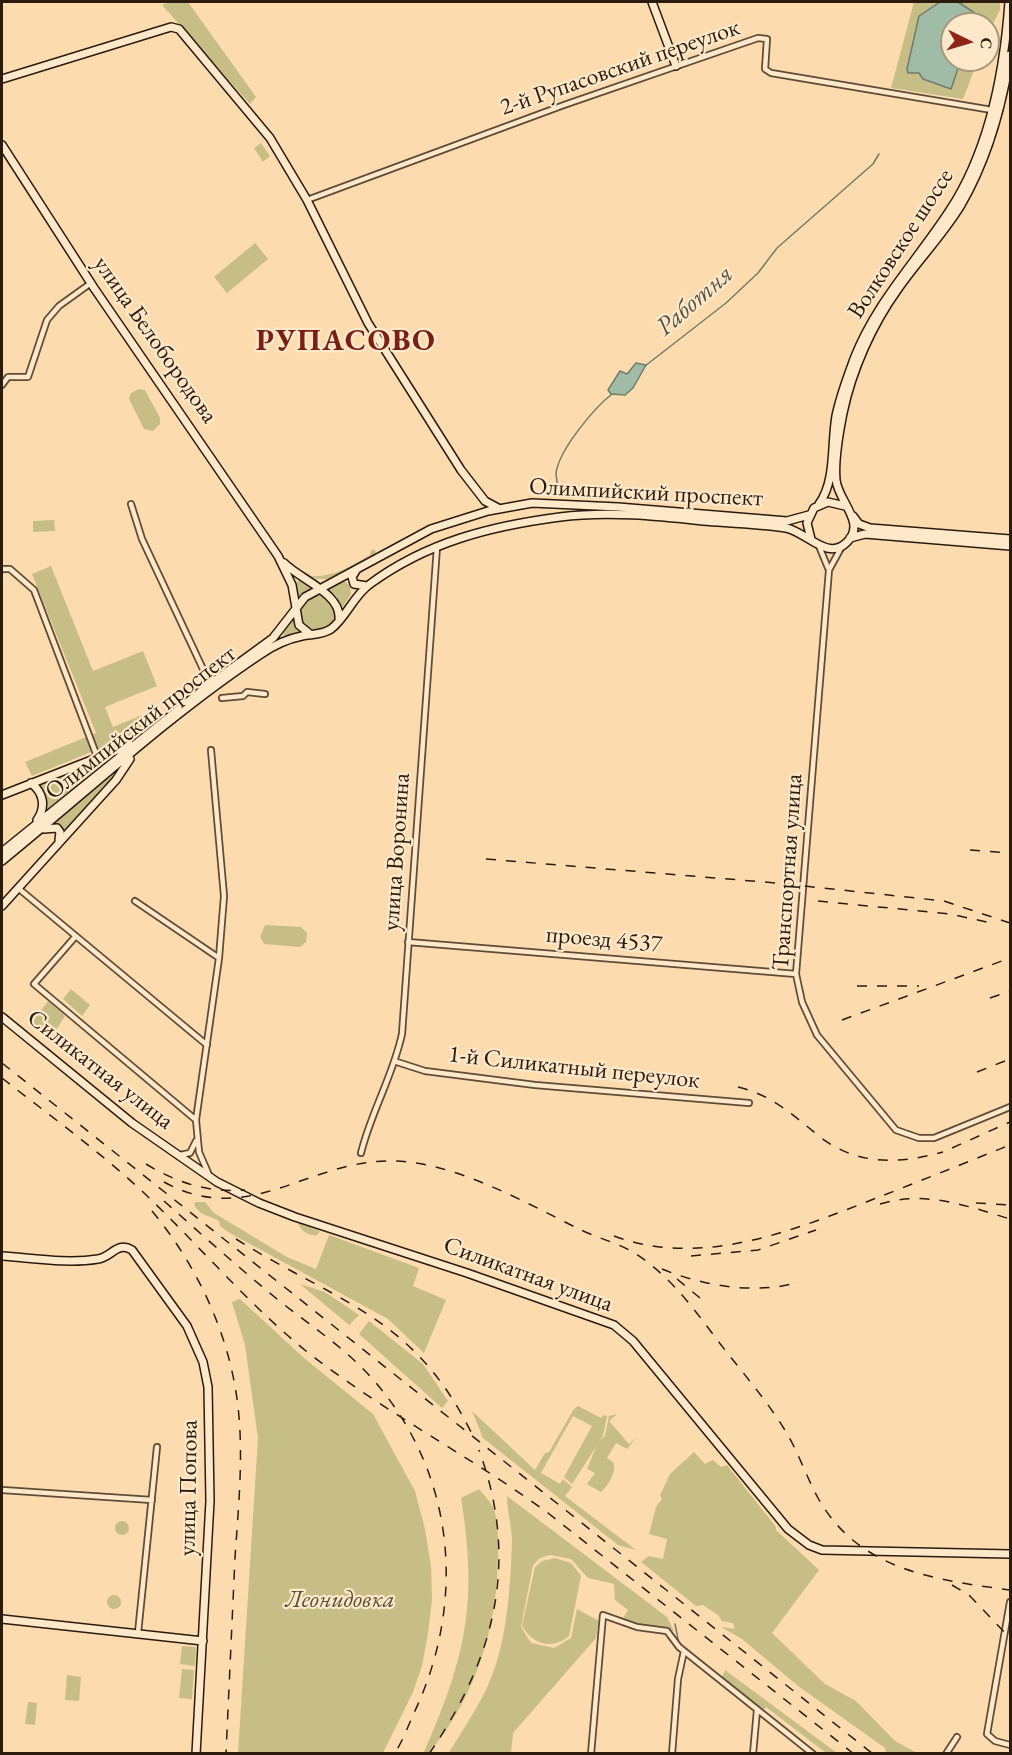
<!DOCTYPE html>
<meta charset="utf-8">
<style>
body{margin:0}
#map{position:relative;width:1012px;height:1755px;overflow:hidden;background:#fcdcae;font-family:"EB Garamond",serif}
canvas{display:block}
.frame{position:absolute;inset:0;border:3px solid #2b1b0f;pointer-events:none}
.north{position:absolute;left:940px;top:12px;width:60px;height:60px;box-sizing:border-box;background:#fde8ca;border:2px solid #a9967f;border-radius:50%;rotate:95deg;font-size:16px;font-weight:700;line-height:24px;text-align:center;color:#2b1b0f}
.north::after{content:'';display:block;margin:auto;width:21px;height:27px;background:#8f2418;clip-path:polygon(50% 0,100% 100%,50% 72%,0 100%)}
</style>
<div id="map">
<canvas width="1012" height="1755"></canvas>
<div class="frame"></div>
<div class="north">С</div>
</div>
<script>
const ctx = document.querySelector('canvas').getContext('2d');
ctx.lineJoin = 'round';
function paint(path, color) {
  ctx.fillStyle = color;
  ctx.fill(path, 'evenodd');
}
function strokePath(path, color, width, dash) {
  ctx.strokeStyle = color;
  ctx.lineWidth = width;
  ctx.lineCap = dash ? 'butt' : 'round';
  ctx.setLineDash(dash || []);
  ctx.stroke(path);
}
function write(font, color, halo, rows, align = 'center') {
  ctx.font = font + ' "EB Garamond",serif';
  ctx.lineWidth = 4.5;
  ctx.setLineDash([]);
  ctx.textBaseline = 'middle';
  ctx.strokeStyle = halo;
  ctx.fillStyle = color;
  for (const [text, x, y, turn = 0] of rows) {
    ctx.save();
    ctx.translate(x, y);
    ctx.rotate((+turn || 0) * Math.PI / 180);
    ctx.textAlign = isNaN(turn) ? turn : align;
    if (halo) ctx.strokeText(text, 0, 0);
    ctx.fillText(text, 0, 0);
    ctx.restore();
  }
}
const green = new Path2D(`
 M 170,2 L 188,2 L 256,97 L 250,104 L 162,5 Z
 M 914,2 L 940,2 L 919,16 L 919,73 L 923,79 L 935,84 L 957,74 L 961,60 L 978,60 L 963,99 L 891,88 Z
 M 958,2 L 1000,2 L 1000,10 L 988,33 L 988,24 L 978,24 L 981,17 Z
 M 261,143 L 270,156 L 263,162 L 254,148 Z
 M 255,243 L 268,259 L 227,293 L 214,277 Z
 M 139,389 L 145,390 L 160,418 L 160,424 L 153,431 L 144,429 L 129,399 L 131,393 Z
 M 54,520 L 55,531 L 33,532 L 33,521 Z
 M 371,550 L 375,550 L 376,553 C 357,566 332,587 308,576 C 332,578 348,568 370,555 Z
 M 51,566 L 93,671 L 143,651 L 157,686 L 105,707 L 113,727 L 145,714 L 150,728 L 32,776 L 25,762 L 96,733 L 32,574 Z
 M 300,580 L 312,588 L 296,598 L 294,584 Z
 M 344,581 L 350,586 L 351,594 L 342,608 L 337,597 L 326,589 Z
 M299 613a18 18 0 1 1 36 0a18 18 0 1 1-36 0Z
 M 293,616 L 296,625 L 302,632 L 284,636 L 283,633 Z
 M 103,761 L 106,764 L 46,813 L 46,804 L 36,785 Z
 M 113,774 L 113,778 L 62,833 L 58,824 L 51,823 Z
 M 265,925 L 301,927 L 307,933 L 306,942 L 300,947 L 264,944 L 260,937 Z
 M 71,989 L 90,1005 L 82,1016 L 63,999 Z
 M 48,1001 L 65,1016 L 49,1041 L 30,1025 Z
 M 196,1202 L 205,1202 L 214,1213 L 287,1257 L 316,1269 L 329,1235 L 419,1268 L 413,1286 L 446,1300 L 424,1353 L 388,1319 L 228,1232 L 220,1226 L 219,1221 C 209,1215 199,1216 194,1204 Z
 M 298,1223 L 320,1231 L 317,1235 C 308,1236 301,1231 298,1223 Z
 M 300,1284 L 325,1292 L 359,1315 L 349,1325 Z
 M 240,1299 L 304,1358 L 373,1414 L 415,1491 L 425,1529 L 431,1566 L 432,1600 L 428,1633 L 422,1666 L 413,1692 L 383,1753 L 238,1753 L 258,1438 L 245,1345 L 232,1302 Z
 M 369,1321 L 423,1364 L 448,1401 L 442,1408 L 359,1334 Z
 M 578,1406 L 601,1418 L 604,1415 L 607,1416 L 603,1436 L 599,1441 L 605,1436 L 609,1416 L 617,1414 L 609,1421 L 629,1444 L 636,1438 L 627,1449 L 616,1443 L 607,1458 L 614,1463 C 616,1473 608,1486 601,1492 L 587,1484 L 595,1473 L 587,1469 L 596,1447 L 572,1484 L 564,1477 L 592,1426 L 573,1416 L 541,1473 L 560,1484 L 563,1479 L 572,1487 L 565,1496 L 636,1550 L 618,1545 L 483,1438 L 472,1411 L 535,1470 L 545,1453 L 549,1452 L 574,1409 Z
 M 694,1452 L 705,1464 L 713,1460 L 721,1467 L 727,1465 L 776,1527 L 776,1530 L 819,1570 L 772,1633 L 825,1684 L 856,1701 L 895,1741 L 917,1753 L 886,1753 L 885,1748 L 798,1686 L 742,1639 L 721,1627 L 735,1629 L 733,1623 L 722,1621 L 718,1615 L 703,1605 L 696,1606 L 641,1562 L 649,1556 L 663,1559 L 667,1539 L 649,1534 L 656,1507 L 662,1499 L 660,1495 L 670,1474 Z
 M 479,1489 C 483,1494 490,1501 493,1507 C 499,1521 498,1543 498,1557 C 497,1630 475,1697 429,1753 L 424,1752 C 466,1657 478,1602 461,1498 Z
 M 507,1496 L 667,1617 L 674,1631 L 622,1620 L 628,1610 L 615,1600 L 614,1584 L 588,1578 L 571,1559 L 550,1555 L 540,1558 L 533,1565 L 521,1627 L 531,1643 L 554,1648 L 571,1638 L 577,1609 L 599,1621 L 596,1638 L 513,1733 L 511,1753 L 448,1754 C 460,1734 473,1715 484,1694 C 507,1649 510,1592 512,1542 C 512,1527 507,1512 507,1496 Z
 M115 1528a7 7 0 1 1 14 0a7 7 0 1 1-14 0Z
 M 555,1558 L 571,1563 L 581,1576 L 569,1636 C 552,1650 533,1645 522,1626 L 535,1567 L 542,1561 Z
 M107 1602a7 7 0 1 1 14 0a7 7 0 1 1-14 0Z
 M 182,1646 L 196,1647 L 195,1666 L 180,1664 Z
 M 182,1669 L 194,1670 L 192,1699 L 179,1698 Z
 M 725,1670 L 837,1753 L 826,1753 L 766,1707 L 763,1711 L 722,1678 Z
 M 67,1675 L 81,1677 L 79,1701 L 65,1700 Z
 M 28,1702 L 37,1703 L 35,1725 L 25,1724 Z`);
const water = new Path2D(`
 M 940,2 L 958,2 L 981,17 L 978,24 L 952,24 L 952,60 L 961,60 L 951,89 L 923,79 L 919,73 L 908,73 L 907,69 L 919,16 Z
 M 636,363 L 646,365 L 633,388 L 625,395 L 611,394 L 608,390 L 620,371 L 627,374 Z`);
const stream = new Path2D(`
 M 645,366 L 726,303 L 758,273 L 777,248 L 873,164 L 879,154
 M 557,487 C 558,482 556,477 556,473 C 559,450 594,408 612,394
 M 675,1624 L 679,1644`);
const street = new Path2D(`
 M 307,200 L 564,105 L 758,38 L 767,39 L 765,69 L 771,73 L 992,110
 M 2,385 L 8,377 L 28,377 L 47,320 L 59,306 L 91,283
 M 131,504 L 142,539 L 210,684
 M 819,546 L 828,568
 M 841,548 L 829,570 L 796,974 L 802,1002 L 817,1035 L 896,1130 L 919,1138 L 934,1138 L 1010,1107
 M 2,569 L 10,569 L 34,590 L 98,759
 M 222,698 L 243,696 L 247,692 L 265,694
 M 18,888 L 207,1045
 M 135,901 L 219,958
 M 75,937 L 34,984 L 196,1120
 M 408,942 L 796,974
 M 397,1062 L 425,1071 L 535,1085 L 749,1103
 M 361,1153 C 371,1112 393,1076 402,1034 L 437,547
 M 180,1155 L 190,1153 L 196,1141
 M 209,1175 L 199,1152 L 196,1120 L 219,958 L 224,896 L 211,750
 M 2,1490 L 152,1500
 M 1010,1602 L 987,1734 L 995,1741 L 1010,1745
 M 138,1633 L 157,1447
 M 591,1754 L 603,1615 L 637,1627 L 667,1631 L 679,1647 L 813,1754
 M 672,1754 L 678,1679 L 684,1651
 M 753,1754 L 757,1710
 M 946,1754 L 957,1737`);
const secondary = new Path2D(`
 M 652,2 L 676,66
 M 2,79 L 171,27 L 179,29 L 270,138 L 307,200 L 368,323 L 461,470 L 485,501 L 498,508
 M 2,145 L 94,288 L 278,556 L 292,585 L 299,625 L 310,634
 M 819,504 C 836,481 831,444 836,416 C 840,396 847,378 854,359 C 876,302 917,261 950,210 C 990,149 1004,73 1009,2
 M 853,516 L 859,524 L 870,528 L 1010,539
 M 850,538 L 865,534 L 1010,546
 M 811,539 L 807,523 L 814,508 L 828,502 L 845,506
 M 284,563 C 300,579 341,594 339,618
 M 357,569 L 352,577 L 354,584 L 367,586
 M 31,783 C 44,793 46,807 37,820
 M 2,795 L 130,745
 M 44,829 L 57,828 L 60,832 L 59,840
 M 2,852 L 210,684 L 273,638 L 305,597 L 431,529 L 488,511 L 532,503 L 618,507 L 787,521 L 809,515
 M 2,861 C 87,792 169,715 261,654 C 274,645 287,639 302,636 C 312,634 322,635 331,629 C 346,618 353,596 370,584 C 427,542 491,526 560,517 C 608,511 656,516 703,521 C 730,523 759,524 786,528 C 805,531 828,562 847,542 C 867,523 838,501 836,480 C 834,459 839,433 843,413 C 852,370 872,325 898,289 C 918,260 943,235 961,205 C 988,158 1002,108 1010,55
 M 2,906 L 116,780 L 130,759
 M 2,1017 L 132,1123 L 217,1182 L 259,1203 L 295,1217 L 467,1273 L 614,1325 L 633,1341 L 788,1529 L 809,1545 L 822,1550 L 1010,1554
 M 2,1256 C 32,1258 67,1264 98,1259 C 112,1257 117,1241 132,1250 L 187,1326 L 203,1362 L 208,1387 L 210,1501 L 196,1754
 M 2,1619 L 203,1641`);
const rail = new Path2D(`
 M 970,850 L 1010,853
 M 486,859 L 776,883 L 944,901 L 1010,923
 M 818,901 L 950,914 L 996,924
 M 857,986 L 919,986
 M 990,998 L 1010,991
 M 842,1020 L 1010,958
 M 2,1063 L 873,1754
 M 977,1072 L 1010,1059
 M 2,1078 C 49,1115 99,1151 143,1192 C 198,1244 247,1303 306,1351 C 382,1411 470,1456 548,1513 L 854,1754
 M 738,1087 C 772,1095 793,1115 820,1137 C 858,1166 900,1164 943,1152
 M 952,1148 L 1010,1122
 M 146,1164 C 177,1183 209,1193 245,1190
 M 164,1182 C 248,1228 305,1162 388,1161 C 452,1160 524,1202 581,1230 C 598,1238 617,1243 633,1252 C 668,1274 691,1305 715,1337 C 740,1370 769,1402 789,1437 C 800,1457 807,1478 818,1498 C 859,1571 936,1580 1010,1590
 M 164,1201 C 201,1234 238,1267 277,1299 C 308,1324 341,1345 368,1374 C 455,1468 468,1599 414,1713 C 408,1726 403,1741 394,1754
 M 976,1203 L 1010,1205
 M 880,1204 C 925,1190 967,1206 1010,1219
 M 152,1211 C 200,1269 233,1342 239,1417 C 243,1464 238,1512 235,1558 C 232,1623 229,1688 226,1754
 M 614,1236 C 703,1269 797,1229 879,1197 C 923,1180 967,1162 1010,1145
 M 236,1239 C 336,1302 413,1315 471,1432
 M 691,1256 L 758,1250 L 816,1230
 M 662,1269 C 703,1286 757,1295 799,1282
 M 677,1279 L 700,1298
 M 952,1585 L 970,1596 L 1010,1638
 M 429,1754 C 495,1658 520,1562 479,1450`);
const streetNames = [
 ["2-й Рупасовский переулок",620,68,-19],
 ["Волковское шоссе",901,244,-57],
 ["улица Белобородова",155,340,55],
 ["Олимпийский проспект",646,493,3],
 ["Олимпийский проспект",141,723,-38],
 ["улица Воронина",397,852,-86],
 ["Транспортная улица",788,872,-86],
 ["проезд 4537",604,940,5],
 ["1-й Силикатный переулок",574,1068,6],
 ["Силикатная улица",100,1070,38],
 ["Силикатная улица",528,1275,20],
 ["улица Попова",189,1488,-89]
];
const parkNames = [
 ["Леонидовка",340,1600]
];
const waterNames = [
 ["Работня",695,301,-41]
];
const districtNames = [
 ["РУПАСОВО",346,342]
];
paint(green, '#c6be85');
paint(water, '#a0bca6');
strokePath(water, '#717c6a', 1.5);
strokePath(stream, '#717c6a', 1.5);
strokePath(street, '#5f4b37', 8);
strokePath(secondary, '#2b1b0f', 10);
strokePath(street, '#fde8ca', 4.5);
strokePath(secondary, '#fde8ca', 7);
strokePath(rail, '#2b1b0f', 1.5, [10, 10]);
write('24px', '#2b1b0f', '#fde8ca', streetNames);
write('italic 24px', '#5a4c32', '#fde8ca', parkNames);
write('italic 26px', '#545344', '#fde8ca', waterNames);
ctx.letterSpacing = '1.5px';
write('bold 30px', '#7a1f14', '#fde8ca', districtNames);
ctx.letterSpacing = '0px';
</script>
